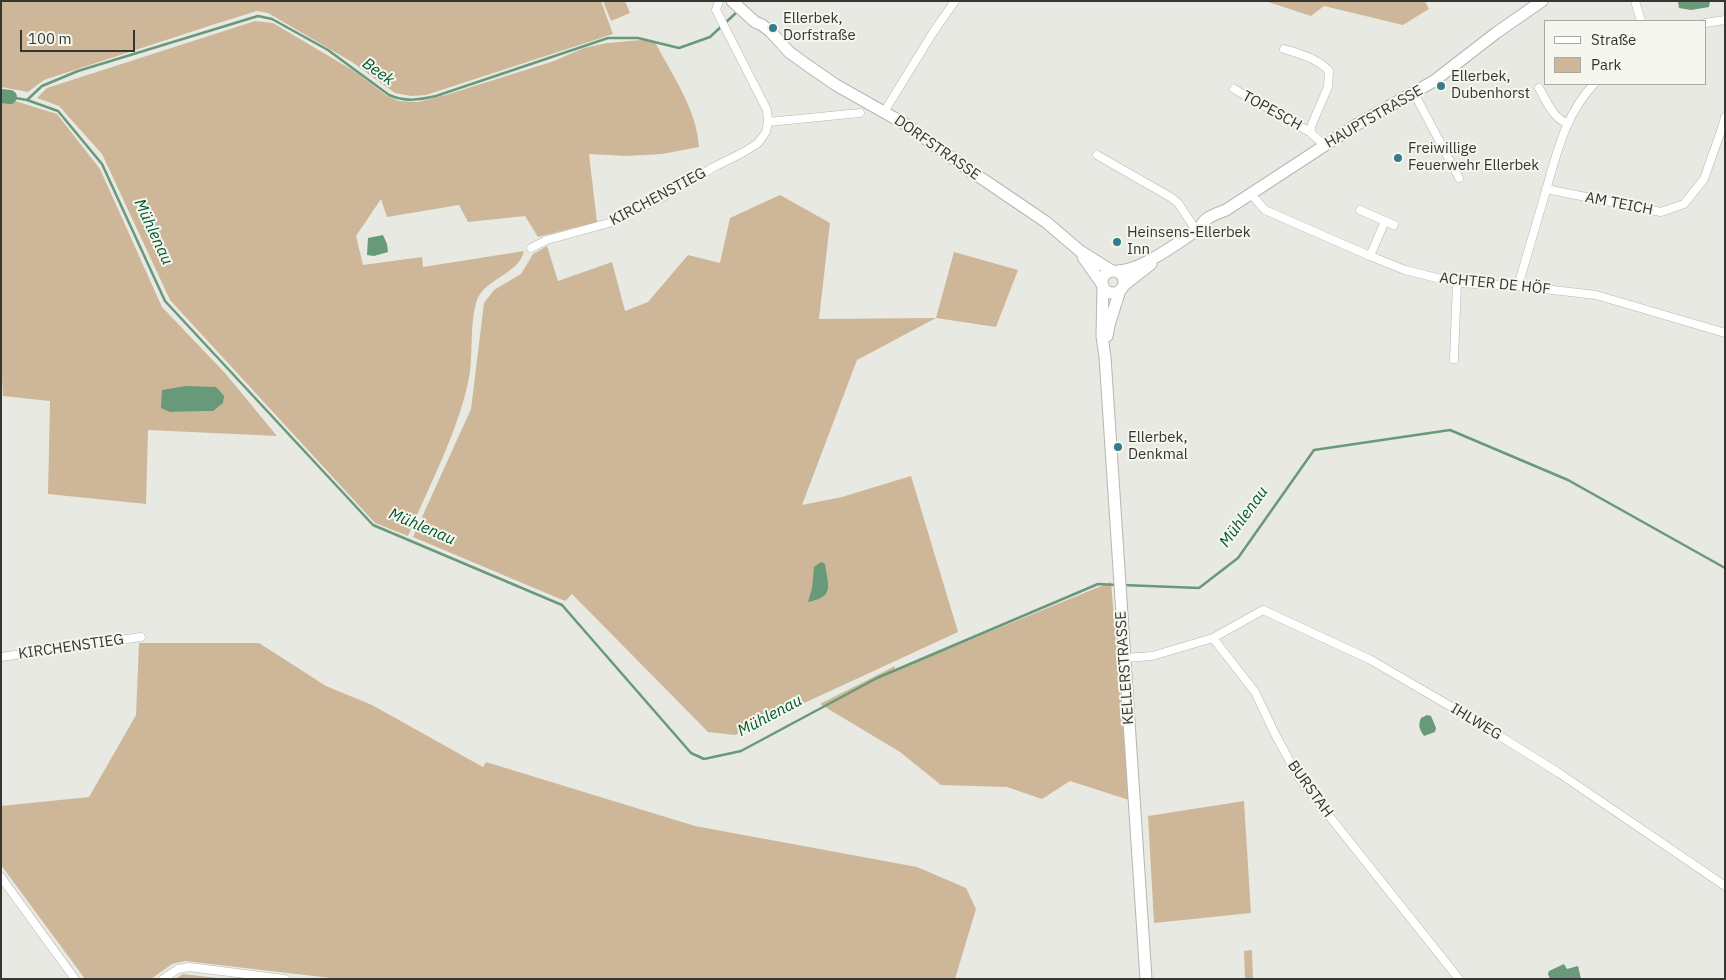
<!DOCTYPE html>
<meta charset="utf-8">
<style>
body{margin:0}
#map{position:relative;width:1726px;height:980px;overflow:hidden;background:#e8e9e2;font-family:"IBM Plex Sans",sans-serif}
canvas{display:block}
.frame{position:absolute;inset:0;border:2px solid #353532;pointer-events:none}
.legend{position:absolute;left:1544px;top:20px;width:162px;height:65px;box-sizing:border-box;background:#f5f7ef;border:1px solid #a8a9a3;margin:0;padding:6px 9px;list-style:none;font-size:15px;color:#353532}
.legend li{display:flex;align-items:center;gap:10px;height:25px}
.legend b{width:25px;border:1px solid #a8a9a3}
.scale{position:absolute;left:20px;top:30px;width:115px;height:22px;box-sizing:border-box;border:2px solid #353532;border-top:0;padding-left:6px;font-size:15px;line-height:18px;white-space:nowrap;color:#353532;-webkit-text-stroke:4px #f5f7ef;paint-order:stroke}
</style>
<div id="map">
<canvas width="1726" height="980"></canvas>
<div class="frame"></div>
<ul class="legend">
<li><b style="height:6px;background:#fff"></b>Straße</li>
<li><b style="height:14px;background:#ceb799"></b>Park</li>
</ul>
<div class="scale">100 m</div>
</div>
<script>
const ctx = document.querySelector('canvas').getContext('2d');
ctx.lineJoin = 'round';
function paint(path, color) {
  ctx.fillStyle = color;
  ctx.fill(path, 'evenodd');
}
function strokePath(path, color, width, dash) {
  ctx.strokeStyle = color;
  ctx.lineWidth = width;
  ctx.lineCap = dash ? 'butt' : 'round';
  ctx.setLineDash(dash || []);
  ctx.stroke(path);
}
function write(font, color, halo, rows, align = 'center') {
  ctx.font = font + ' "IBM Plex Sans",sans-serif';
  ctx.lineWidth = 4;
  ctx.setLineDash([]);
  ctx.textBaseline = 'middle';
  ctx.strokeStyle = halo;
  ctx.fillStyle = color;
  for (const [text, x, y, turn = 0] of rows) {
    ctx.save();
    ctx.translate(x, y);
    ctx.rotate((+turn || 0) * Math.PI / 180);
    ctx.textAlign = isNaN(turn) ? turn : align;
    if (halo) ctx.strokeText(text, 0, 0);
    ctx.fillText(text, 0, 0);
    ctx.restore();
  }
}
const green = new Path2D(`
 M 1,1 L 601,1 L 613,34 L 426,95 L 411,96 L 395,93 L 352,62 L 268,13 L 257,11 L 212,25 L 44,80 L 28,92 L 1,87 Z
 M 603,1 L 625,1 L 630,13 L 611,21 Z
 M 1265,1 L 1425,1 L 1429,9 L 1403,25 L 1324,6 L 1311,16 Z
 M 255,21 L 273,23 L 354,71 L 387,96 L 399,101 L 418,102 L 446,95 L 554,61 L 584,48 L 607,43 L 641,40 L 655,42 C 672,75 697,109 699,147 L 662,154 L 626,156 L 589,154 L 597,222 L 538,237 L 525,216 L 468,222 L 459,205 L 387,217 L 381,199 L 356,236 L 363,265 L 422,257 L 423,267 L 524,251 C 518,276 483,278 476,303 C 469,329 474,357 468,383 C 456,436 429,486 408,536 L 375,523 L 170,300 L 102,154 L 59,106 L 37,98 L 47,88 Z
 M 1,100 L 12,100 L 57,114 L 100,169 L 162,307 L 225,373 L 277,436 L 148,430 L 146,504 L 48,494 L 50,401 L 3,396 L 1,359 ZM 203,386 L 213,411 L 170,412 Z
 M 780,195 L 830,223 L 819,319 L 936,318 L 954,252 L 1018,270 L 996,327 L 936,318 L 857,360 L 802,505 L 842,497 L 911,476 L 958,632 L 735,735 L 708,732 L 572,594 L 565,601 L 413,537 L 471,409 L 484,303 L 494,290 L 521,274 L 533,254 L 547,246 L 558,281 L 612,262 L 625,311 L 648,302 L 688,255 L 720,263 L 730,218 Z
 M 1111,582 L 1129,800 L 1070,781 L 1042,799 L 1007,787 L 941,785 L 900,752 L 820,704 L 895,666 L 894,671 Z
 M 139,643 L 259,643 L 326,686 L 372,705 L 483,767 L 486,762 L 695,826 L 917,867 L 966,888 L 976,909 L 955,979 L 339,979 L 185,961 L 172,964 L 151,979 L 85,979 L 1,865 L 1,806 L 89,797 L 136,715 Z
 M 1244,801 L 1251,913 L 1154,923 L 1148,816 Z
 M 1252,950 L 1253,979 L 1245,979 L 1244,951 Z
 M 183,974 L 226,979 L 175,979 Z`);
const water = new Path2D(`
 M 1678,1 L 1710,1 L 1709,7 L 1691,10 L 1679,8 Z
 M 383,235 L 387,244 L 388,252 L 374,256 L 367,255 L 368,238 Z
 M 186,386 L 216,387 L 224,396 L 223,403 L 213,411 L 170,412 L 161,408 L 162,390 Z
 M 821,562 L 825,564 C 828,586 835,597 808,602 L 812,588 L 814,567 Z
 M 1427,715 L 1431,716 L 1436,728 L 1435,732 L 1424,736 C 1419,729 1418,725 1421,718 Z
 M 1564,964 L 1567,969 L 1578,966 L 1581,979 L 1550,979 L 1548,974 L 1549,971 Z`);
const stream = new Path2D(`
 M 10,97 L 27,100 L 58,111 L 102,164 L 165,301 L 373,525 L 562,605 L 691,753 L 704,759 L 741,751 L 877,678 L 1098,584 L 1117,585
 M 27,100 L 42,86 L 78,71 L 258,16 L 272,19 L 328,50 L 389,95 C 405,102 419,100 436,96 L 608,38 L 638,38 L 679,48 L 710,37 L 738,11
 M 1123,585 L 1199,588 L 1238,558 L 1314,450 L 1450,430 L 1568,480 L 1725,568`);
const river = new Path2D(`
 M 1,96 L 10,97`);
const street = new Path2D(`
 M 719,1 L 716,10 L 767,110 L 768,122
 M 1635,1 L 1641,21
 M 1705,23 L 1725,20
 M 1284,49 C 1300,54 1317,58 1329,71 L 1328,87 L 1312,124 L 1310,132 L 1324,145
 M 1539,88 C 1547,102 1552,117 1568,124
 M 1234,89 L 1310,132
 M 1414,93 L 1459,178
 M 884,112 L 934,31 L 955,1
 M 1097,155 L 1172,198 L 1178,203 L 1196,230
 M 1546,189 L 1661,212 L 1684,204 L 1704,179 L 1722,128 L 1725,117
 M 1251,194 L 1265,210 L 1370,256 L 1405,270 L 1457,283 L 1518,286 L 1596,295 L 1725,333
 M 1360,210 L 1385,221 L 1370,256
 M 1385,221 L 1394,225
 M 531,248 L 547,240 L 609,223 L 665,196 L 714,167 L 744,152 L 758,143 L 766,132 L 768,122 L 860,113
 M 1518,286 C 1527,256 1536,225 1545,194 C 1556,156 1565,114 1594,84
 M 1454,359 L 1457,283
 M 1213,638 L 1255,692 L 1275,734 L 1299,778 L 1459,979
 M 1,657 L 141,637
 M 1125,658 L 1152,656 L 1213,638 L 1263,610 L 1371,660 L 1474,720 L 1559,773 L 1725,886
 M 1,877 L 75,979
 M 163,979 L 178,969 L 189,967 L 285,979`);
const secondary = new Path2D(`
 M 732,1 L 755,22 L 762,25 L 771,32 L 789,52 L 807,65 L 836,85 L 905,124 L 959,163 L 1046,222 L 1080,251 L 1112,271
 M 1200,228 C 1204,217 1216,214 1226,210 L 1356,125 L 1434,81 L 1496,33 L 1542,1
 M 1083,257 L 1102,284
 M1102 282a11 11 0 1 1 22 0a11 11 0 1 1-22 0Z
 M 1117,271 C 1141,271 1179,242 1200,228 L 1206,228
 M 1123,286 L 1151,264
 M 1103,287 L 1102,336 L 1105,357 L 1146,979
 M 1107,336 L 1109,325 L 1120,290`);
const markers = [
 [773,28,5,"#377a8b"],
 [1441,86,5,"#377a8b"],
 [1398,158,5,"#377a8b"],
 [1117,242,5,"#377a8b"],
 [1118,447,5,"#377a8b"]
];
const poiNames = [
 ["Ellerbek,",783,19],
 ["Dorfstraße",783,36],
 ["Ellerbek,",1451,77],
 ["Dubenhorst",1451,94],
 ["Freiwillige",1408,149],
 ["Feuerwehr Ellerbek",1408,166],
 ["Heinsens-Ellerbek",1127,233],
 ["Inn",1127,250],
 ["Ellerbek,",1128,438],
 ["Denkmal",1128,455]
];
const streetNames = [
 ["TOPESCH",1272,111,29],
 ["HAUPTSTRASSE",1374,117,-30],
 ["DORFSTRASSE",937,148,35],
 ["KIRCHENSTIEG",658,197,-28],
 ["AM TEICH",1619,204,11],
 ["ACHTER DE HÖF",1495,284,6],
 ["KIRCHENSTIEG",71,647,-8],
 ["KELLERSTRASSE",1125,668,-94],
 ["IHLWEG",1476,722,31],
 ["BURSTAH",1310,789,54]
];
const waterNames = [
 ["Beek",378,72,35],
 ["Mühlenau",153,232,65],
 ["Mühlenau",1244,517,-54],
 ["Mühlenau",422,527,23],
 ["Mühlenau",770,716,-28]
];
paint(green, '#ceb799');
paint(water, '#689978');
strokePath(stream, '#689978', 2.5);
strokePath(river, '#689978', 14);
strokePath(street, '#b6b7b0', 9);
strokePath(secondary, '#b6b7b0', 13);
strokePath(street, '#fff', 8);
strokePath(secondary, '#fff', 11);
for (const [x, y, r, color] of markers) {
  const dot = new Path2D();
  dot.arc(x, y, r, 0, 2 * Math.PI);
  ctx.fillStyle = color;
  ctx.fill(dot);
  strokePath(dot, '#f5f7ef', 2);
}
write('15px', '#353532', '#f5f7ef', poiNames, 'left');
write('15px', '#353532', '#f5f7ef', streetNames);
write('italic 16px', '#005930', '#f5f7ef', waterNames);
</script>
